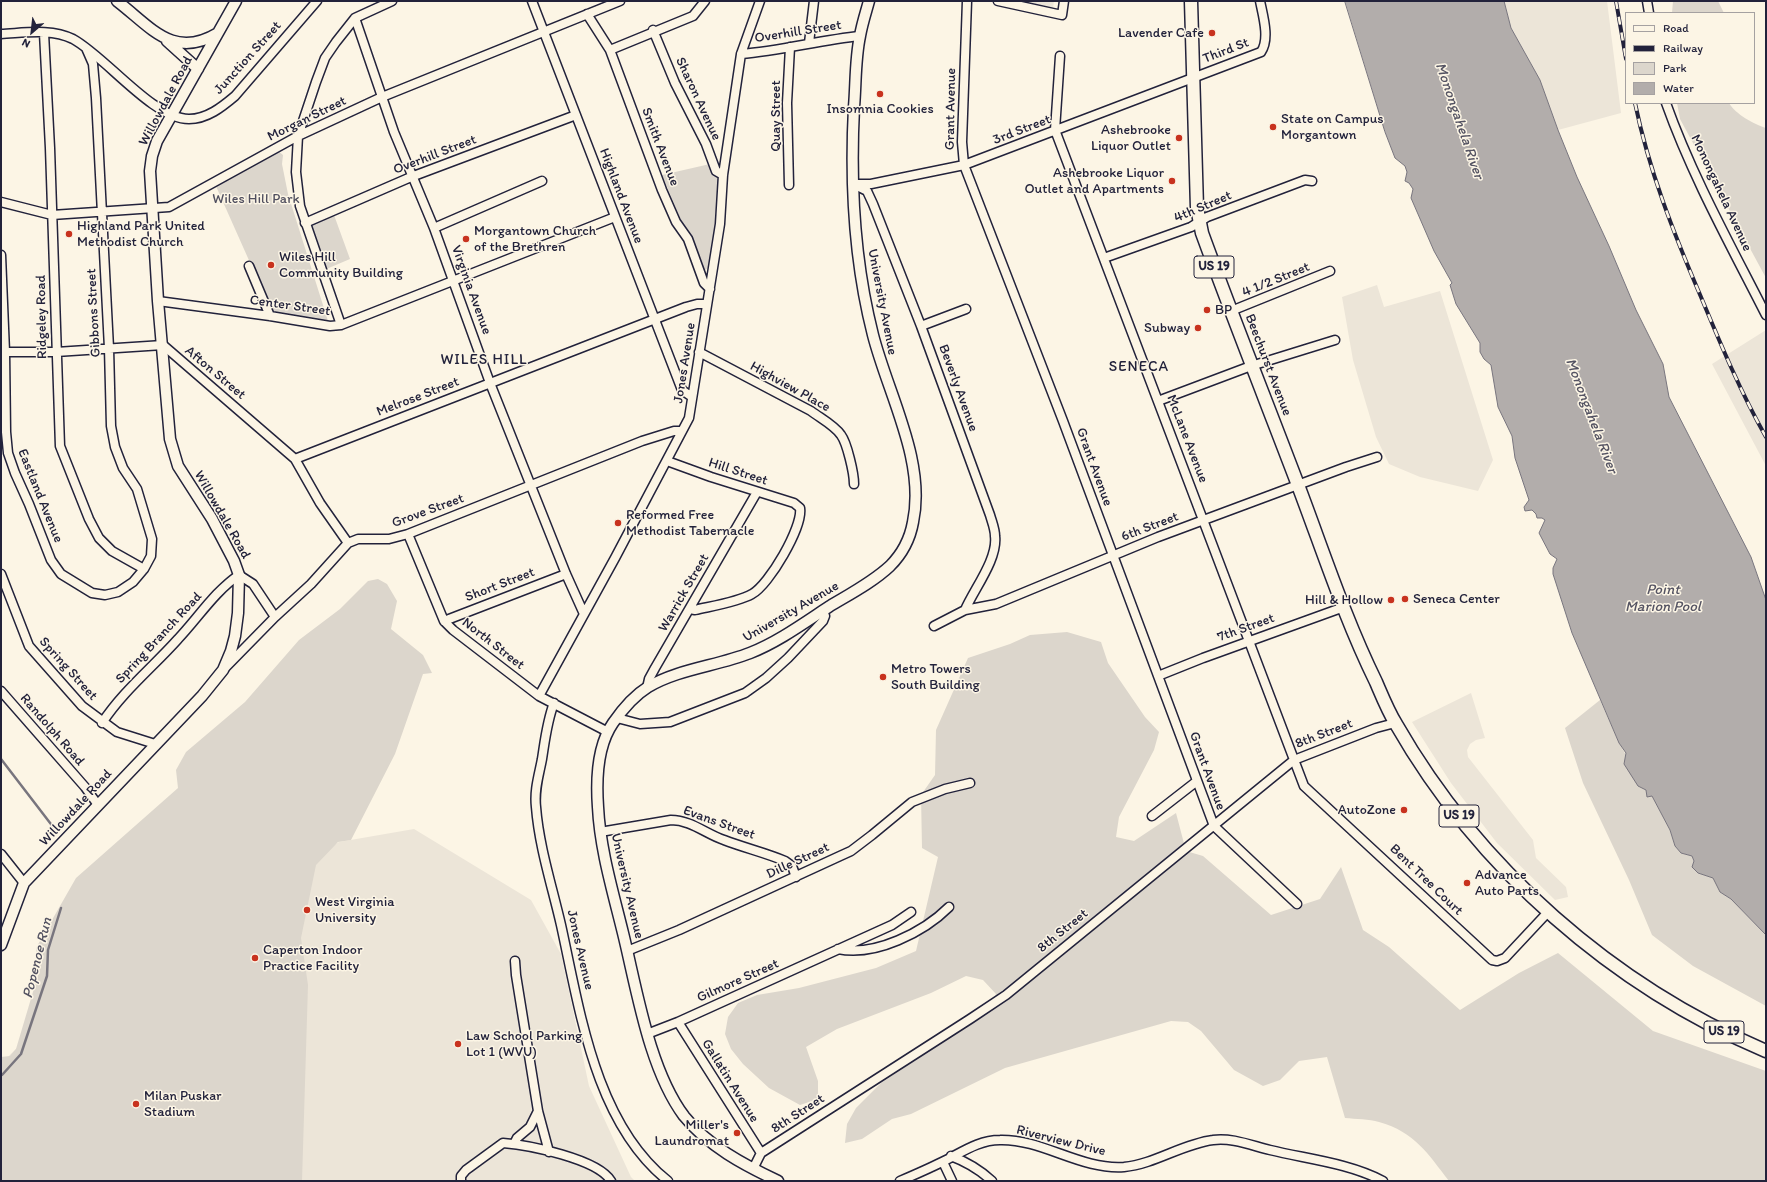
<!DOCTYPE html>
<style>
body{margin:0}
#map{position:relative;width:1767px;height:1182px;overflow:hidden;background:#fcf5e5;font-family:Itim,sans-serif}
canvas{display:block}
.frame{position:absolute;inset:0;border:2px solid #22223b;pointer-events:none}
.legend{position:absolute;left:1625px;top:12px;width:130px;height:92px;box-sizing:border-box;background:#fcf5e5;border:1px solid #a5a1a1;margin:0;padding:5px 7px;list-style:none;font-size:12px;color:#22223b}
.legend li{display:flex;align-items:center;gap:8px;height:20px}
.legend b{width:20px;border:1px solid #a5a1a1}
.north{position:absolute;left:12px;top:12px;width:40px;height:40px;-webkit-text-stroke:3px #fcf5e5;paint-order:stroke;rotate:208deg;font-size:11px;font-weight:700;line-height:16px;text-align:center;color:#22223b}
.north::after{content:'';display:block;margin:auto;width:14px;height:18px;background:#22223b;clip-path:polygon(50% 0,100% 100%,50% 72%,0 100%)}
</style>
<div id="map">
<canvas width="1767" height="1182"></canvas>
<div class="frame"></div>
<ul class="legend">
<li><b style="height:5px;background:#fcf5e5"></b>Road</li>
<li><b style="height:5px;background:#22223b"></b>Railway</li>
<li><b style="height:11px;background:#dcd6cc"></b>Park</li>
<li><b style="height:11px;background:#b2adab"></b>Water</li>
</ul>
<div class="north">N</div>
</div>
<script>
const ctx = document.querySelector('canvas').getContext('2d');
ctx.lineJoin = 'round';
function paint(path, color) {
  ctx.fillStyle = color;
  ctx.fill(path, 'evenodd');
}
function strokePath(path, color, width, dash) {
  ctx.strokeStyle = color;
  ctx.lineWidth = width;
  ctx.lineCap = dash ? 'butt' : 'round';
  ctx.setLineDash(dash || []);
  ctx.stroke(path);
}
function write(font, color, halo, rows, align = 'center') {
  ctx.font = font + ' Itim,sans-serif';
  ctx.lineWidth = 3;
  ctx.setLineDash([]);
  ctx.textBaseline = 'middle';
  ctx.strokeStyle = halo;
  ctx.fillStyle = color;
  for (const [text, x, y, turn = 0] of rows) {
    ctx.save();
    ctx.translate(x, y);
    ctx.rotate((+turn || 0) * Math.PI / 180);
    ctx.textAlign = isNaN(turn) ? turn : align;
    if (halo) ctx.strokeText(text, 0, 0);
    ctx.fillText(text, 0, 0);
    ctx.restore();
  }
}
const built = new Path2D(`
 M 1011,1 L 1054,1 L 1053,8 Z
 M 1504,1 L 1607,1 L 1621,113 L 1558,130 L 1540,80 L 1511,28 Z
 M 1377,285 L 1384,307 L 1440,291 L 1493,460 L 1478,491 L 1420,477 L 1389,464 L 1376,437 L 1353,360 L 1342,297 Z
 M 1766,330 L 1766,466 L 1712,364 Z
 M 1471,693 L 1485,738 L 1476,740 L 1470,744 L 1467,750 L 1468,757 L 1533,840 L 1536,858 L 1566,887 L 1568,897 L 1555,900 L 1497,843 L 1451,783 L 1412,722 Z
 M 414,829 L 531,900 L 561,954 L 589,1086 L 631,1177 L 635,1181 L 1,1181 L 1,1064 L 55,1009 L 339,842 Z`);
const green = new Path2D(`
 M 1673,1 L 1718,1 L 1724,13 L 1672,13 Z
 M 1677,103 L 1729,103 C 1735,114 1754,124 1766,128 L 1766,278 L 1680,119 Z
 M 277,150 L 283,155 L 282,164 L 288,194 L 328,321 L 272,312 L 215,184 Z
 M 710,164 L 720,176 L 717,214 L 709,267 L 703,272 L 662,175 Z
 M 334,215 L 350,259 L 324,270 L 308,225 Z
 M 378,579 L 387,584 L 397,601 L 391,629 L 423,655 L 432,673 L 423,674 L 395,754 L 351,840 L 338,842 L 316,865 L 301,938 L 308,985 L 302,1181 L 1,1181 L 1,1057 L 10,1056 L 16,1049 L 38,975 L 36,948 L 76,878 L 178,788 L 176,770 L 186,752 L 245,702 L 299,640 L 340,609 L 368,581 Z
 M 1067,632 L 1101,642 L 1108,663 L 1145,717 L 1159,732 L 1154,750 L 1119,817 L 1116,837 L 1134,841 L 1176,813 L 1186,851 L 1203,856 L 1271,915 L 1320,899 L 1341,867 L 1363,930 L 1389,947 L 1460,1010 L 1519,973 L 1558,953 L 1653,1031 L 1766,1071 L 1766,1181 L 1449,1181 C 1428,1154 1415,1132 1379,1122 C 1369,1119 1356,1119 1345,1118 L 1327,1057 L 1299,1061 L 1280,1080 L 1263,1086 L 1234,1070 L 1201,1031 L 1188,1022 L 1171,1021 L 1005,1068 L 911,1114 L 892,1119 L 862,1139 L 845,1143 L 847,1124 L 856,1108 L 881,1083 L 989,1011 L 996,994 L 983,980 L 966,976 L 931,993 L 837,1029 L 806,1047 L 818,1081 L 818,1099 L 800,1105 L 769,1088 L 743,1064 L 731,1049 L 725,1034 L 728,1017 L 738,1003 L 757,995 L 799,988 L 876,968 L 916,951 L 938,857 L 922,848 L 921,795 L 935,775 L 936,730 L 968,658 L 1010,644 L 1030,635 Z
 M 1600,700 L 1619,743 L 1646,790 L 1652,796 L 1670,830 L 1675,846 L 1681,853 L 1692,856 L 1698,873 L 1713,878 L 1720,892 L 1731,899 L 1766,935 L 1766,1006 L 1693,966 L 1652,935 L 1629,880 L 1583,783 L 1565,728 Z`);
const water = new Path2D(`
 M 1345,1 L 1504,1 L 1511,28 L 1540,80 L 1558,130 L 1577,177 L 1609,246 L 1636,310 L 1663,364 L 1669,397 L 1751,557 L 1766,600 L 1766,935 L 1731,899 L 1720,892 L 1713,878 L 1698,873 L 1692,867 L 1694,861 L 1692,856 L 1681,853 L 1675,846 L 1670,830 L 1652,796 L 1647,797 L 1646,790 L 1638,786 L 1624,764 L 1626,753 L 1619,743 L 1572,633 L 1553,574 L 1553,568 L 1557,559 L 1550,554 L 1539,533 L 1545,520 L 1542,518 L 1537,518 L 1536,514 L 1532,510 L 1525,511 L 1524,507 L 1529,500 L 1515,458 L 1512,436 L 1498,407 L 1491,365 L 1484,359 L 1480,352 L 1480,343 L 1456,304 L 1450,285 L 1452,283 L 1434,251 L 1411,198 L 1413,189 L 1409,183 L 1405,181 L 1407,172 L 1405,166 L 1395,158 L 1385,132 Z`);
const stream = new Path2D(`
 M 1,759 L 57,832
 M 2,1075 L 21,1054 L 47,976 L 48,950 L 61,908`);
const minor = new Path2D(`
 M 532,1 L 682,390 L 692,397
 M 967,1 L 962,142 L 964,165 L 1063,421 L 1214,826 L 1297,904
 M 998,1 L 1062,15 L 1064,1
 M 1647,1 L 1649,13
 M 587,14 L 610,50 L 662,190 L 676,222 L 688,239 L 704,283 L 710,289
 M 355,18 L 394,132 L 434,228 L 490,383 L 566,574 L 584,614
 M 653,30 L 675,83 L 706,144 L 716,171 L 723,175
 M 44,33 L 50,148 L 60,446 L 89,519 L 99,538 L 112,551 L 144,569
 M 1,34 C 24,33 51,28 73,39 C 106,57 153,119 189,119 C 207,119 222,107 235,96 L 317,1
 M 809,43 L 814,1
 M 610,50 L 693,16 L 705,1
 M 741,54 C 781,51 820,40 860,36
 M 1060,56 L 1055,130 L 1304,786 L 1492,960 L 1497,961 L 1505,958 L 1549,911
 M 1666,103 C 1692,176 1731,246 1766,315
 M 853,184 L 871,184 L 964,165 L 1261,52 C 1270,39 1263,16 1260,1
 M 853,184 L 867,191 L 873,204 L 921,326 L 990,515 C 992,522 995,529 995,536 C 998,559 974,589 965,610
 M 789,185 L 787,103 L 790,47
 M 1,202 L 52,215 L 169,207 L 298,136 L 382,97 L 620,1
 M 305,223 L 411,177 L 576,115
 M 434,228 L 542,181
 M 1,255 L 5,352 L 6,432 L 8,453 L 15,473 L 29,504 L 51,560 L 61,574 L 92,593 L 105,595 L 118,592 L 133,582 L 144,569 L 151,556 L 152,539 L 137,489 L 123,468 L 115,447 L 111,426 L 109,348 L 96,98 L 93,64 L 86,48
 M 1104,258 L 1191,227 L 1207,217 L 1305,180 L 1312,181
 M 249,266 L 270,316
 M 158,301 L 270,316 L 330,326 L 341,325 L 615,217
 M 1231,311 L 1330,271
 M 341,325 L 300,206 L 296,172 L 298,136 L 316,82 L 325,58 L 336,42 L 355,18 L 392,1
 M 921,326 L 966,309
 M 5,352 L 56,352 L 163,345 L 295,459 L 320,503 L 348,543
 M 699,352 L 811,411 C 820,418 834,425 841,435 C 847,443 854,473 854,484
 M 1158,401 L 1251,366 L 1335,340
 M 295,459 L 686,307 L 697,304 L 707,304
 M 667,461 L 711,477 L 794,503 L 800,508 C 803,527 769,585 752,594 C 738,602 712,606 695,610 L 690,609
 M 408,534 L 444,621 L 453,630 L 539,696 L 608,732
 M 1,574 L 29,646 L 82,706 L 117,732 L 155,744
 M 444,621 L 566,574
 M 934,626 L 965,610 L 996,604 L 1158,537 L 1346,467 L 1377,457
 M 225,668 L 275,617 L 311,584 L 348,543 L 358,539 L 389,539 L 408,534 L 642,441 L 674,431 L 682,431
 M 1158,676 L 1203,658 L 1344,607
 M 647,688 L 649,679 L 655,668 L 757,492
 M 1,691 L 85,787 L 98,805
 M 539,696 L 615,558 L 689,418 L 720,224 L 723,175 L 741,54 L 760,1
 M 554,703 C 547,721 545,740 542,759 C 539,775 534,790 536,807 C 539,846 552,886 561,925 C 580,1011 595,1123 668,1181
 M 617,718 L 640,724 L 670,722 L 745,693 L 766,678 L 788,658 L 823,621 L 825,616 L 823,611
 M 102,723 C 123,691 153,667 178,639 C 198,618 215,591 239,575 L 253,584 L 275,617
 M 1152,816 L 1197,781
 M 600,832 L 671,820 C 691,820 706,834 724,840 C 745,848 766,853 785,861 L 792,866 L 796,877
 M 1,854 L 24,883
 M 838,949 C 875,957 924,932 949,907
 M 627,951 L 679,930 L 840,856 L 851,851 L 872,835 L 912,802 L 945,789 L 970,783
 M 515,961 L 516,975 L 538,1111 L 549,1152
 M 678,1022 L 761,1153
 M 647,1034 L 678,1022 L 892,925 L 911,912
 M 514,1144 L 517,1138 L 530,1127 L 538,1111
 M 951,1156 C 967,1162 979,1169 992,1181
 M 943,1162 L 952,1181
 M 753,1169 L 761,1153 L 970,1019 L 1006,995 L 1294,760 L 1376,728 L 1395,723
 M 461,1181 L 461,1176 L 466,1170 L 503,1143 C 529,1145 598,1159 611,1181
 M 900,1181 C 914,1175 928,1169 942,1162 C 961,1153 978,1140 1000,1140 C 1043,1139 1080,1170 1124,1167 C 1155,1164 1182,1144 1213,1140 C 1231,1137 1253,1146 1270,1150 C 1307,1159 1349,1163 1383,1181`);
const tertiary = new Path2D(`
 M 117,1 C 151,27 173,60 218,33
 M 167,41 L 198,69
 M 1,945 L 24,883 L 202,696 L 223,670 L 231,651 L 235,636 L 238,613 L 239,575 L 234,561 L 212,519 L 178,466 L 170,439 L 158,301 L 150,171 L 152,156 L 157,141 L 236,1
 M 778,1181 C 744,1165 708,1146 684,1116 C 649,1069 637,990 623,933 C 613,892 600,849 598,807 C 596,779 597,746 613,723 C 622,710 635,695 648,687 C 678,669 717,666 750,653 C 778,642 804,623 830,606 C 850,594 873,582 890,566 C 902,554 910,539 913,522 C 926,461 888,394 873,335 C 854,261 850,184 854,107 C 856,84 855,59 860,36 C 862,24 866,12 869,1`);
const primary = new Path2D(`
 M 1191,1 L 1197,208 L 1202,233 C 1233,318 1266,401 1298,485 C 1323,551 1345,619 1376,682 C 1382,696 1388,711 1396,724 C 1479,869 1613,986 1766,1051`);
const rail = new Path2D(`
 M 1616,1 L 1626,59
 M 1635,103 C 1649,171 1674,234 1701,297 C 1721,345 1741,393 1766,437`);
const markers = [
 [1212,33,4,"#c8321e"],
 [880,94,4,"#c8321e"],
 [1273,127,4,"#c8321e"],
 [1179,138,4,"#c8321e"],
 [1172,181,4,"#c8321e"],
 [69,234,4,"#c8321e"],
 [466,239,4,"#c8321e"],
 [271,265,4,"#c8321e"],
 [1207,310,4,"#c8321e"],
 [1198,328,4,"#c8321e"],
 [618,523,4,"#c8321e"],
 [1405,599,4,"#c8321e"],
 [1391,600,4,"#c8321e"],
 [883,677,4,"#c8321e"],
 [1404,810,4,"#c8321e"],
 [1467,883,4,"#c8321e"],
 [307,910,4,"#c8321e"],
 [255,958,4,"#c8321e"],
 [458,1044,4,"#c8321e"],
 [136,1104,4,"#c8321e"],
 [737,1133,4,"#c8321e"]
];
const shields = [
 [1214,267,40],
 [1459,816,40],
 [1724,1032,40]
];
const shieldNames = [
 ["US 19",1214,267],
 ["US 19",1459,816],
 ["US 19",1724,1032]
];
const streetNames = [
 ["Overhill Street",798,32,-9],
 ["Third St",1226,51,-21],
 ["Junction Street",248,58,-48],
 ["Sharon Avenue",698,99,65],
 ["Willowdale Road",166,101,-62],
 ["Grant Avenue",951,109,-89],
 ["Quay Street",776,116,-90],
 ["Morgan Street",307,119,-26],
 ["3rd Street",1022,130,-21],
 ["Smith Avenue",660,147,69],
 ["Overhill Street",435,155,-21],
 ["Monongahela Avenue",1721,193,65],
 ["Highland Avenue",621,196,69],
 ["4th Street",1203,207,-23],
 ["4 1/2 Street",1276,280,-22],
 ["Virginia Avenue",471,290,70],
 ["University Avenue",882,302,79],
 ["Center Street",290,306,8],
 ["Gibbons Street",94,313,-93],
 ["Ridgeley Road",42,317,-91],
 ["Jones Avenue",685,363,-81],
 ["Beechurst Avenue",1268,365,69],
 ["Afton Street",215,373,40],
 ["Highview Place",790,387,29],
 ["Beverly Avenue",958,388,70],
 ["Melrose Street",418,397,-21],
 ["McLane Avenue",1187,439,69],
 ["Grant Avenue",1094,467,70],
 ["Hill Street",738,472,18],
 ["Eastland Avenue",40,496,68],
 ["Grove Street",428,511,-20],
 ["Willowdale Road",222,515,60],
 ["6th Street",1150,527,-21],
 ["Short Street",500,585,-21],
 ["Warrick Street",684,593,-60],
 ["University Avenue",791,612,-30],
 ["7th Street",1246,628,-20],
 ["Spring Branch Road",159,638,-47],
 ["North Street",493,644,38],
 ["Spring Street",68,669,48],
 ["Randolph Road",52,730,49],
 ["8th Street",1324,734,-21],
 ["Grant Avenue",1207,771,70],
 ["Willowdale Road",76,808,-47],
 ["Evans Street",719,823,20],
 ["Dille Street",798,861,-25],
 ["Bent Tree Court",1426,880,44],
 ["University Avenue",627,886,77],
 ["8th Street",1063,931,-39],
 ["Jones Avenue",580,950,77],
 ["Gilmore Street",738,981,-24],
 ["Gallatin Avenue",730,1081,58],
 ["8th Street",798,1114,-33],
 ["Riverview Drive",1061,1141,14]
];
const poiNames = [
 ["Lavender Cafe",1204,33,"right"],
 ["Insomnia Cookies",880,109,"center"],
 ["State on Campus",1281,119],
 ["Morgantown",1281,135],
 ["Ashebrooke",1171,130,"right"],
 ["Liquor Outlet",1171,146,"right"],
 ["Ashebrooke Liquor",1164,173,"right"],
 ["Outlet and Apartments",1164,189,"right"],
 ["Highland Park United",77,226],
 ["Methodist Church",77,242],
 ["Morgantown Church",474,231],
 ["of the Brethren",474,247],
 ["Wiles Hill",279,257],
 ["Community Building",279,273],
 ["BP",1215,310],
 ["Subway",1190,328,"right"],
 ["Reformed Free",626,515],
 ["Methodist Tabernacle",626,531],
 ["Seneca Center",1413,599],
 ["Hill & Hollow",1383,600,"right"],
 ["Metro Towers",891,669],
 ["South Building",891,685],
 ["AutoZone",1396,810,"right"],
 ["Advance",1475,875],
 ["Auto Parts",1475,891],
 ["West Virginia",315,902],
 ["University",315,918],
 ["Caperton Indoor",263,950],
 ["Practice Facility",263,966],
 ["Law School Parking",466,1036],
 ["Lot 1 (WVU)",466,1052],
 ["Milan Puskar",144,1096],
 ["Stadium",144,1112],
 ["Miller's",729,1125,"right"],
 ["Laundromat",729,1141,"right"]
];
const parkNames = [
 ["Wiles Hill Park",256,199]
];
const waterNames = [
 ["Monongahela River",1459,121,71],
 ["Monongahela River",1591,416,69],
 ["Point",1663,590],
 ["Marion Pool",1663,607],
 ["Popenoe Run",38,958,-76]
];
const neighbourhoodNames = [
 ["WILES HILL",484,360],
 ["SENECA",1139,367]
];
paint(built, '#ece5d8');
paint(green, '#dcd6cc');
paint(water, '#b2adab');
strokePath(water, '#78757e', 1);
strokePath(stream, '#78757e', 2.5);
strokePath(minor, '#22223b', 11);
strokePath(tertiary, '#22223b', 13);
strokePath(primary, '#22223b', 15);
strokePath(minor, '#fcf5e5', 8);
strokePath(tertiary, '#fcf5e5', 10);
strokePath(primary, '#fcf5e5', 12);
strokePath(rail, '#22223b', 4);
strokePath(rail, '#fcf5e5', 2.5, [8]);
for (const [x, y, r, color] of markers) {
  const dot = new Path2D();
  dot.arc(x, y, r, 0, 2 * Math.PI);
  ctx.fillStyle = color;
  ctx.fill(dot);
  strokePath(dot, '#fcf5e5', 1.5);
}
for (const [x, y, w] of shields) {
  const box = new Path2D();
  box.roundRect(x - w / 2, y - 11, w, 22, 3);
  ctx.fillStyle = '#fcf5e5';
  ctx.fill(box);
  strokePath(box, '#22223b', 1);
}
write('bold 13px', '#22223b', null, shieldNames);
write('14px', '#22223b', '#fcf5e5', streetNames);
write('14px', '#22223b', '#fcf5e5', poiNames, 'left');
write('14px', '#504f5f', '#fcf5e5', parkNames);
write('italic 15px', '#545362', '#fcf5e5', waterNames);
ctx.letterSpacing = '1px';
write('15px', '#22223b', '#fcf5e5', neighbourhoodNames);
ctx.letterSpacing = '0px';
</script>
